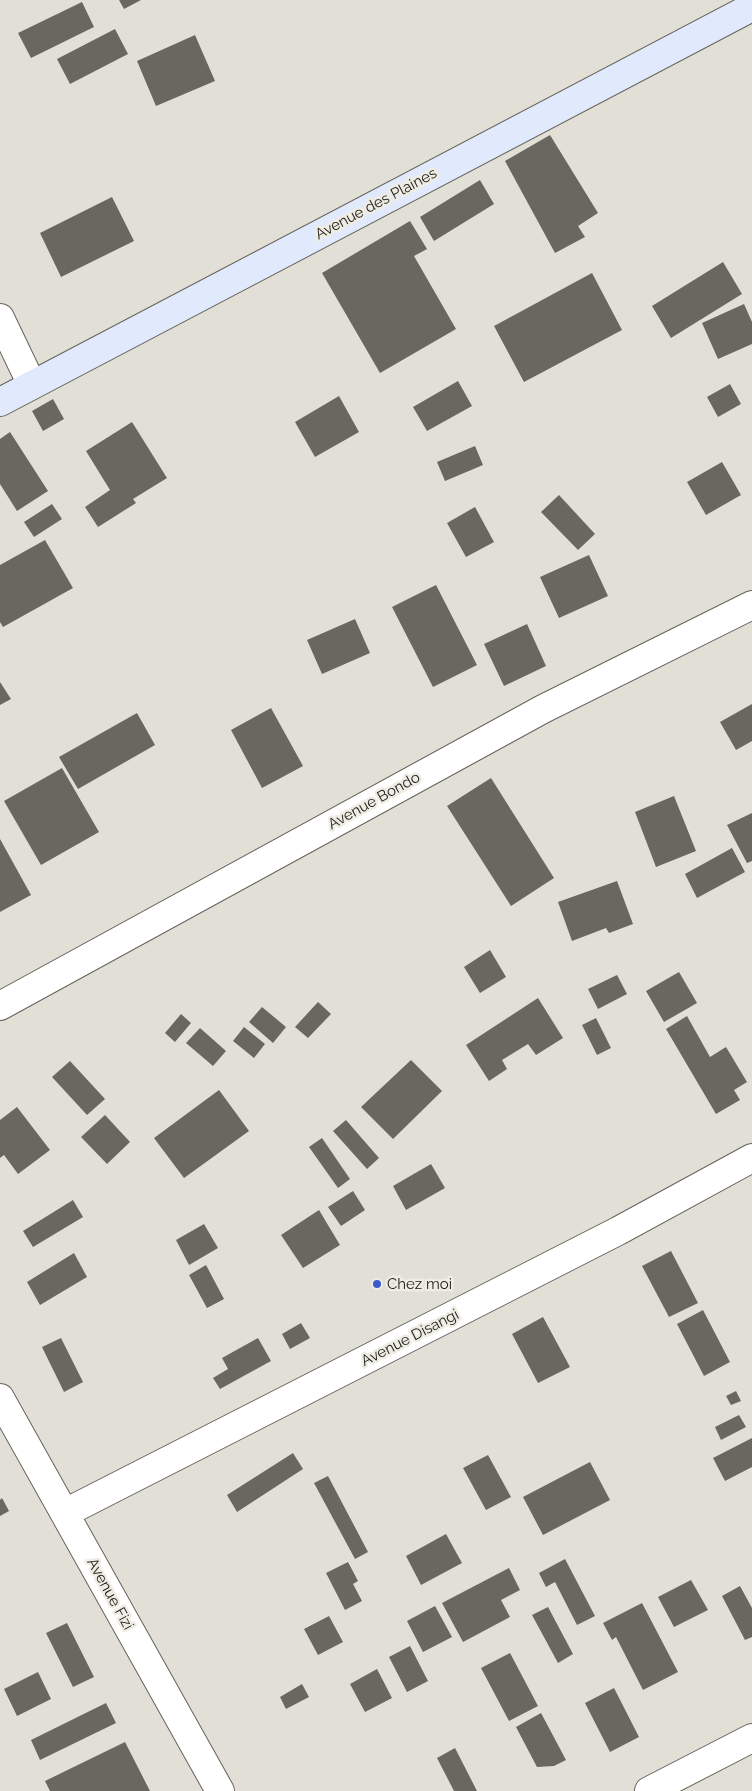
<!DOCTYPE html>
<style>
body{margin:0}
canvas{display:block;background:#e1dfd6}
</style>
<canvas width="752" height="1791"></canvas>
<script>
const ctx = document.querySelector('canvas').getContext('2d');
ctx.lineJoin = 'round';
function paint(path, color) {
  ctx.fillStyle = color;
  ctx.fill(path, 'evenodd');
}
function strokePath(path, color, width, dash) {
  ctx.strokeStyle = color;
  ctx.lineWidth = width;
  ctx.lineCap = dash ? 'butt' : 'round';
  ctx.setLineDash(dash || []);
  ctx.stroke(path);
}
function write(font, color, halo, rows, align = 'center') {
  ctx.font = font + ' Raleway,sans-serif';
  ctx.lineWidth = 5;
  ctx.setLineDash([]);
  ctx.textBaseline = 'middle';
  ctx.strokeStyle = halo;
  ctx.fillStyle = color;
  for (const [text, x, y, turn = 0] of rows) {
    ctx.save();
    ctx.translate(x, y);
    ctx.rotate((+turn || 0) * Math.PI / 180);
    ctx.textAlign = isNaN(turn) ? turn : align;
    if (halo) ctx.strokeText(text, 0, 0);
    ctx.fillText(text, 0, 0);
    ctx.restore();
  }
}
const building = new Path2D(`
 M 119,0 L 141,0 L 124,9 Z
 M 82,2 L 94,27 L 31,58 L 18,33 Z
 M 115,29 L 128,54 L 70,84 L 57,59 Z
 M 195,35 L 215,81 L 156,106 L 137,61 Z
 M 550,135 L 598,213 L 578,226 L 585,237 L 555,253 L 505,161 Z
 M 480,180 L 494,204 L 434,241 L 420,217 Z
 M 112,197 L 134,241 L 61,277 L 40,233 Z
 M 410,221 L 427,249 L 414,256 L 456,329 L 380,373 L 322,273 Z
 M 723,262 L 742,294 L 671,338 L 652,306 Z
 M 592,273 L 622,330 L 524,382 L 494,326 Z
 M 744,304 L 752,322 L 752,344 L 718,359 L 702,323 Z
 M 458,381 L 472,406 L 427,431 L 413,407 Z
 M 730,384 L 741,404 L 718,417 L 707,397 Z
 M 339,396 L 359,432 L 315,457 L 295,422 Z
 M 53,399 L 64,419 L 43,431 L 32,411 Z
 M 132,422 L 167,478 L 133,499 L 136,503 L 98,527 L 85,507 L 110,490 L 86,451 Z
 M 10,432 L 48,491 L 17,511 L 0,484 L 0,439 Z
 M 475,446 L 483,465 L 445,481 L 437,462 Z
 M 722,462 L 741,495 L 706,515 L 687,482 Z
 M 559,495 L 595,534 L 578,550 L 541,512 Z
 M 52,504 L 62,519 L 34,537 L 24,522 Z
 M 475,507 L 494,542 L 466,557 L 447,523 Z
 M 45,540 L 73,588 L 3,627 L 0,622 L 0,565 Z
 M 589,555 L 608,596 L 559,618 L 540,577 Z
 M 436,585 L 477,665 L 433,687 L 392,607 Z
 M 355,619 L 370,653 L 322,674 L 307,640 Z
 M 527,624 L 546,666 L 504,686 L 484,644 Z
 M 0,682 L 11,699 L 0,705 Z
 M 752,704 L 752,741 L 736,750 L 720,722 Z
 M 271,708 L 303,766 L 262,788 L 231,730 Z
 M 137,713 L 155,745 L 78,789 L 59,757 Z
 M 62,768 L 99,832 L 41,865 L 4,801 Z
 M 491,778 L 554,878 L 511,906 L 447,806 Z
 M 674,796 L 696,851 L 656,867 L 635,812 Z
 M 752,813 L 752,861 L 747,863 L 727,825 Z
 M 0,839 L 31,895 L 0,912 Z
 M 732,848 L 745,872 L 697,898 L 685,874 Z
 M 617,881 L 633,924 L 609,933 L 606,928 L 572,941 L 558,902 Z
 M 490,950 L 506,977 L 480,993 L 464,967 Z
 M 679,972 L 697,1003 L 664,1022 L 646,991 Z
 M 617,975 L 627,994 L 598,1009 L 588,989 Z
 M 538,998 L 563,1038 L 536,1055 L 528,1044 L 502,1060 L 507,1069 L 489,1081 L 466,1045 Z
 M 318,1002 L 331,1014 L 308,1038 L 295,1027 Z
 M 262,1007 L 286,1027 L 273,1043 L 249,1022 Z
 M 181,1014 L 191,1023 L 175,1042 L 165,1033 Z
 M 687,1016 L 710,1057 L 726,1047 L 747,1082 L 734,1090 L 740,1100 L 716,1114 L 666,1029 Z
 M 596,1018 L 611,1048 L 597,1055 L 582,1025 Z
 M 244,1027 L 265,1044 L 254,1058 L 233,1041 Z
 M 200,1028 L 226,1051 L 213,1066 L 186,1043 Z
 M 411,1060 L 442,1091 L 393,1139 L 361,1107 Z
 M 70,1061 L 105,1099 L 87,1115 L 52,1077 Z
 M 219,1090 L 249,1131 L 184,1178 L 154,1138 Z
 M 17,1107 L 50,1150 L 18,1174 L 4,1155 L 0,1158 L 0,1120 Z
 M 105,1115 L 130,1142 L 107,1164 L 81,1137 Z
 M 346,1120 L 379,1158 L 367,1169 L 333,1131 Z
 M 322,1138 L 350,1179 L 338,1188 L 309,1147 Z
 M 431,1164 L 445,1188 L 406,1210 L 393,1186 Z
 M 353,1191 L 365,1210 L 341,1226 L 328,1207 Z
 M 73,1200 L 83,1217 L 33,1247 L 23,1231 Z
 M 319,1210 L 340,1245 L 303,1268 L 281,1235 Z
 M 204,1224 L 218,1248 L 189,1265 L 176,1240 Z
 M 671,1251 L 698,1303 L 669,1317 L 642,1266 Z
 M 74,1253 L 87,1277 L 40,1305 L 27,1282 Z
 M 206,1265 L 224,1299 L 207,1308 L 189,1275 Z
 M 703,1310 L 730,1362 L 704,1376 L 677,1324 Z
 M 543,1317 L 570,1367 L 538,1383 L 512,1334 Z
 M 301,1323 L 310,1338 L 290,1349 L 282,1334 Z
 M 61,1338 L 83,1382 L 64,1392 L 42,1347 Z
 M 258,1338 L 271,1361 L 220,1389 L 213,1378 L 228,1369 L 222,1358 Z
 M 736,1391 L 741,1401 L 731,1405 L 726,1396 Z
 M 739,1415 L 746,1427 L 721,1440 L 715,1427 Z
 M 752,1438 L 752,1467 L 725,1481 L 713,1458 Z
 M 293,1453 L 303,1469 L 237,1512 L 227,1495 Z
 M 488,1455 L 511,1497 L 486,1510 L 463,1468 Z
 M 590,1462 L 610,1500 L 543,1535 L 523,1497 Z
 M 328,1476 L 368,1552 L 355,1559 L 314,1483 Z
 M 2,1498 L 9,1511 L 0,1516 L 0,1500 Z
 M 446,1534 L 462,1563 L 421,1585 L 406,1556 Z
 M 565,1559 L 595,1616 L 577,1625 L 555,1582 L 546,1587 L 539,1573 Z
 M 348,1562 L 358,1581 L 353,1584 L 362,1601 L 345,1610 L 326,1573 Z
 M 509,1568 L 520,1590 L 501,1600 L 510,1617 L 463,1642 L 442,1603 Z
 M 691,1580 L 708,1610 L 674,1627 L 658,1597 Z
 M 740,1586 L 752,1608 L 752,1637 L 745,1640 L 722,1596 Z
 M 642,1603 L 678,1672 L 643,1690 L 616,1637 L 612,1640 L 603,1623 Z
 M 435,1606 L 452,1637 L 423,1652 L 407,1621 Z
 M 548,1607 L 573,1654 L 558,1663 L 532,1615 Z
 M 329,1616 L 343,1642 L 318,1655 L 304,1629 Z
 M 67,1623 L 94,1677 L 73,1687 L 46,1633 Z
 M 410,1646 L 428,1681 L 407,1692 L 389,1657 Z
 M 510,1653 L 538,1706 L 509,1721 L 481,1668 Z
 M 377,1669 L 392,1698 L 365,1712 L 350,1684 Z
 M 38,1672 L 51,1699 L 17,1716 L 4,1689 Z
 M 302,1684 L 309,1697 L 286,1709 L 280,1697 Z
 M 614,1688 L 639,1737 L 610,1752 L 585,1703 Z
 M 106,1703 L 116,1723 L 40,1760 L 31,1740 Z
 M 541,1713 L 566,1760 L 554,1766 L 537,1767 L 516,1727 Z
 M 125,1742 L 150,1791 L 50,1791 L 45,1781 Z
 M 455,1748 L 477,1791 L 454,1791 L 437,1758 Z`);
const street = new Path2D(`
 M 0,318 L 32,385
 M 0,1006 L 543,709 L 752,605
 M 0,1398 L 220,1791
 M 65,1513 L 618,1231 L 752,1158
 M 649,1791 L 752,1738`);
const secondary = new Path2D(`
 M 0,402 L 752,7`);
const markers = [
 [377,1284,5,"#3c5acc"]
];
const streetNames = [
 ["Avenue des Plaines",376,204,-28],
 ["Avenue Bondo",374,801,-29],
 ["Avenue Disangi",410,1338,-27],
 ["Avenue Fizi",110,1594,61]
];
const poiNames = [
 ["Chez moi",387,1284]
];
paint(building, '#69675f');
strokePath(street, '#65635b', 30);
strokePath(secondary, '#65635b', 30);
strokePath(street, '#fff', 28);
strokePath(secondary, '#e1e9fd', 28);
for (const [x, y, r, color] of markers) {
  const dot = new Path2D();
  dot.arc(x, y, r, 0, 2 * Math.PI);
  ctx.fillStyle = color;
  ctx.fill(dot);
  strokePath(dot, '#eeece3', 2);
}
write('15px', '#21201d', '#eeece3', streetNames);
write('15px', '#21201d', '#eeece3', poiNames, 'left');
</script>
